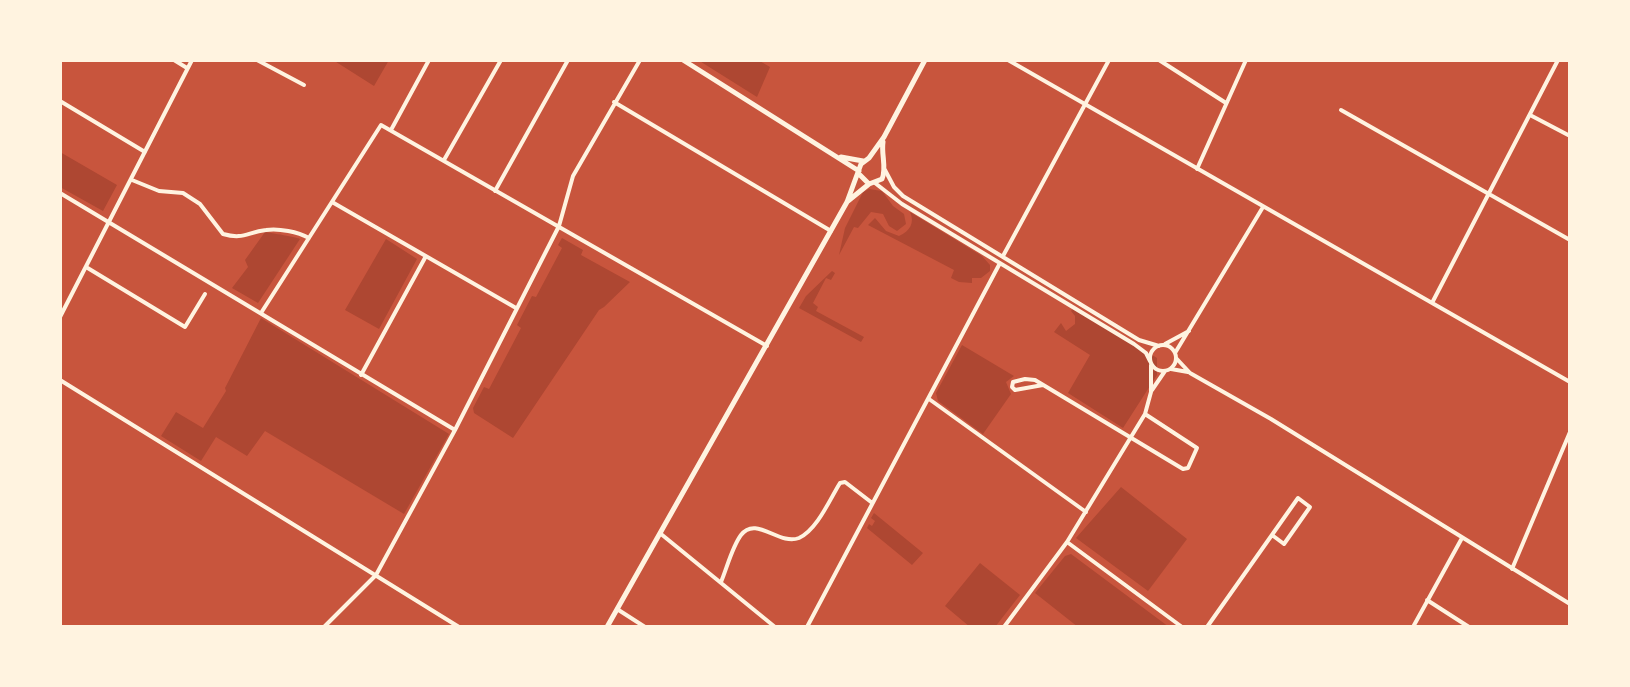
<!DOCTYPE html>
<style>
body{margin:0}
#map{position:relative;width:1630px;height:687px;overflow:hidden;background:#c8553d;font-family:Roboto,sans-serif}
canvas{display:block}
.frame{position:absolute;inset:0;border:62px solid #fff3e0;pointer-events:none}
</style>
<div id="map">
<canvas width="1630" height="687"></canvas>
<div class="frame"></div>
</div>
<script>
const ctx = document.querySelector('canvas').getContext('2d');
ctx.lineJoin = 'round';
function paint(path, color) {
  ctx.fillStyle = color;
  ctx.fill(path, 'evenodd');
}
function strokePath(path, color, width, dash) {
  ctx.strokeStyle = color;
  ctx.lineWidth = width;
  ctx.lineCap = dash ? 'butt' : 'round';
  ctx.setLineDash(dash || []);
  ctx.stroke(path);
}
const green = new Path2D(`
 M 333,60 L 389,60 L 374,86 Z
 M 698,60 L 758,60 L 770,67 L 757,97 Z
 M 60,152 L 117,185 L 103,211 L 60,187 Z
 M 869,189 L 882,191 L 893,206 L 904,214 L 906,224 L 897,231 L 889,226 L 883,214 L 871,212 L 858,228 L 854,227 L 839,255 L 845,228 L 863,192 Z
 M 910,212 L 982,256 L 990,265 L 990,271 L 981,278 L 972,278 L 972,283 L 959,282 L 951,278 L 954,270 L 868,225 L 875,218 L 886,231 L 899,236 C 910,231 915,223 910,212 Z
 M 265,232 C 271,233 297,237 300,239 L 258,303 L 232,288 L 248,267 L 245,260 Z
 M 562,238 L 583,250 L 581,255 L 630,282 L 604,307 L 599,310 L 513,438 L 474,413 L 473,408 L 484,387 L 489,389 L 521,328 L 517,325 L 532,296 L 536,297 L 562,248 L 558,245 Z
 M 386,239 L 417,259 L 379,329 L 345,310 Z
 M 832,271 L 835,273 L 831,280 L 826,278 L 813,303 L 818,307 L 816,311 L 864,337 L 861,342 L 799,308 L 806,296 Z
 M 1074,307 L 1157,358 L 1157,375 L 1123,428 L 1068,393 L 1090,355 L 1054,332 L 1061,323 L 1066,331 L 1075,324 L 1075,316 L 1071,311 Z
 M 261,318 L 449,434 L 404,514 L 265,431 L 247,456 L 216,437 L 201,461 L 161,436 L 176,412 L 203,428 L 226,391 L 225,388 Z
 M 962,345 L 1014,376 L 1006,382 L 1011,394 L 983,434 L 938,401 L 936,393 Z
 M 1121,487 L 1187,539 L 1148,591 L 1076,538 Z
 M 874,513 L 923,553 L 912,565 L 867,528 L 869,524 L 872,526 L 875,521 L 871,518 Z
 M 1071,554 L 1169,627 L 1078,627 L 1035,593 L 1065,556 Z
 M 980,563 L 1020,595 L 995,627 L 970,627 L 945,606 Z`);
const minor = new Path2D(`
 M 174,60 L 187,68
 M 257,60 L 304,85
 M 1008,60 L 1570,382
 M 1159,60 L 1226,103
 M 60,101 L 145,152
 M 614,102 L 831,231
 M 1341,110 L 1570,240
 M 1530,115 L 1570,136
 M 391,130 L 429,60
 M 444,160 L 501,60
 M 1197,169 L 1246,60
 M 885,170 L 894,187 L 903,196 L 1139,340 L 1159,346
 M 132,180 L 159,191 L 183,193 L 200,204 L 223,234 C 244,240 247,232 266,230 C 279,228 298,232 309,238
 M 875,183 L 902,204 L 1134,344 L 1146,353 L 1150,361
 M 495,191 L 568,60
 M 60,193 L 455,430
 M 332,202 L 516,308
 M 1003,256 L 1109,60
 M 86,267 L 185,327 L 205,294
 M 1432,303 L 1558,60
 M 261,313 L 381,125 L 767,346
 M 60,317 L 192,60
 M 1165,344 L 1189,331
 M1150 358a13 13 0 1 1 26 0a13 13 0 1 1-26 0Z
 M 1175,353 L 1263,207
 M 1176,358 L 1190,373 L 1271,419 L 1570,604
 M 1171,369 L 1188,372
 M 361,375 L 426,256
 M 60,380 L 459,627
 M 1043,385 L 1015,390 L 1012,387 L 1013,382 L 1025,379 L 1035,380 L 1183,469 L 1188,468 L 1197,448 L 1145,414
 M 1152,390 L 1165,371
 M 929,399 L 1086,512
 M 661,534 L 775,627
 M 1067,542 L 1182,627
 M 1512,569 L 1570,432
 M 721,582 C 727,568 732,547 741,535 C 756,515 779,546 799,538 C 817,530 830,499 840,483 L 845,482 L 871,502
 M 1427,600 L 1469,627
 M 617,609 L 645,627
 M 324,627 L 376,575 L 455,430 L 559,226 L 573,176 L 640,60
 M 807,627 L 1000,263
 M 1004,627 L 1067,542 L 1145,414 L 1151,392 L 1151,365
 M 1207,627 C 1237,584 1268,541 1298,498 L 1310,507 L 1284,544 L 1272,535
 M 1413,627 L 1462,538`);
const tertiary = new Path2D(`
 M 683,60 L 859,171
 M 841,157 L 863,161
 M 860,175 L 869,184 L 882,179 C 887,169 881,154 883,142
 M 848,201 L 869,184
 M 607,627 L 847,202 L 861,164 L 869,158 L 884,137 L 925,60`);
paint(green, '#ae4732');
strokePath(minor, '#fff3e0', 4);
strokePath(tertiary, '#fff3e0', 5);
</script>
